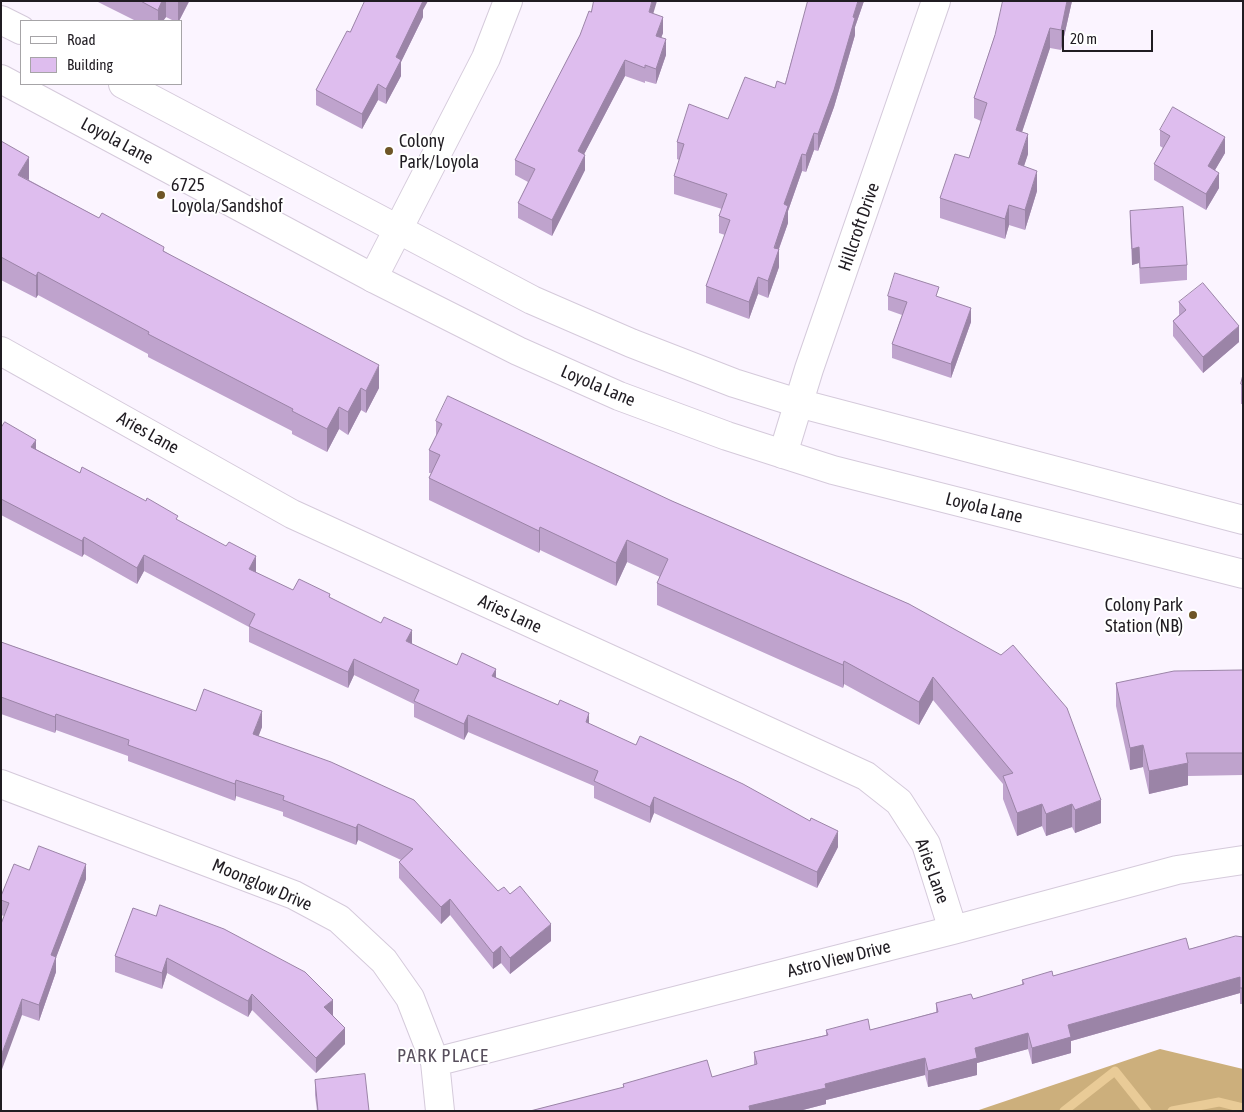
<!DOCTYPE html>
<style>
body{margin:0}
#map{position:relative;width:1244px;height:1112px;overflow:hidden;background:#fbf4ff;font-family:"Asap Condensed",sans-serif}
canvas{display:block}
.frame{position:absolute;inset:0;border:2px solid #201c22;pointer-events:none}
.legend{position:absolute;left:20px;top:20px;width:162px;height:65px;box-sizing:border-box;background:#fff;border:1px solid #a6a4a7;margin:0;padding:6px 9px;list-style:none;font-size:15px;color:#201c22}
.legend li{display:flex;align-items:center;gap:10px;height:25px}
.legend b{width:25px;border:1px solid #a6a4a7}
.scale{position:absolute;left:1062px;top:30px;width:91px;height:22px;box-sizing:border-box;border:2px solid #201c22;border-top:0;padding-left:6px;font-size:15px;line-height:18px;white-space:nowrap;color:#201c22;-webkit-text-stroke:4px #fff;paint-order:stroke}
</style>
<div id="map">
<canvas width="1244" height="1112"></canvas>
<div class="frame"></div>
<ul class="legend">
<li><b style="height:6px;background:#fff"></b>Road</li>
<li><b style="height:14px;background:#debdee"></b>Building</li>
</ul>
<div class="scale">20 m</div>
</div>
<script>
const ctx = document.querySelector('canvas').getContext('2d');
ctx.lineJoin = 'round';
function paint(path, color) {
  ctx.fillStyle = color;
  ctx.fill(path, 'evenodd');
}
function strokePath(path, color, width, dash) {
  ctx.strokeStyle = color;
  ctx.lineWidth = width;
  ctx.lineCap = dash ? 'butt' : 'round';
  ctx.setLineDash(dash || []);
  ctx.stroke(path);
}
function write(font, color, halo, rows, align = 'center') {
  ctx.font = font + ' "Asap Condensed",sans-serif';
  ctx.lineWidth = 4;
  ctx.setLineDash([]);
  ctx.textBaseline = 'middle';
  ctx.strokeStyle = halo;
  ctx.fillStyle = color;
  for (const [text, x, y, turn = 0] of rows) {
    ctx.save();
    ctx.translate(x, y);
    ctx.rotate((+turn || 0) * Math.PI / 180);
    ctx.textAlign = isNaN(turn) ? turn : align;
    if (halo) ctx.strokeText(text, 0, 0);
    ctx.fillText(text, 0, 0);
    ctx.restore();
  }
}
const forest = new Path2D(`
 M 1160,1049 L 1243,1069 L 1243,1111 L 976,1111 Z`);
const stream = new Path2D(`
 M 1064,1111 L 1115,1071 L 1147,1111
 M 1172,1111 L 1219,1102 L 1243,1108`);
const minor = new Path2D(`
 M 373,278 L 486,58 L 508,1
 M 1,351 L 292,514 L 866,776 L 899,802 L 926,844 L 953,930
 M 783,454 L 809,369 L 936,1
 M 1,784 L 294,895 L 339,919 L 384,961 L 410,998 L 435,1062 L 440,1111
 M 435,1062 L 953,930 L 1177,870 L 1243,860`);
const secondary = new Path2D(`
 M 1,20 L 21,30
 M 1,79 L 373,278 L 518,351 L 619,396 L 727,436 L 833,470 L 1243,574
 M 123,84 L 532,300 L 631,343 L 734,383 L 798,403 L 1243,520`);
const wall = new Path2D(`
 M 98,1 L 189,1 L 189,2 L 179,21 L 174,21 L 166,17 L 163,21 L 136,21 L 98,2 Z
 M 808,1 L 864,1 L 855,27 L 855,35 L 834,107 L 818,151 L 814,150 L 806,172 L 802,171 L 788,211 L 788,223 L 779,249 L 779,267 L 768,298 L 758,294 L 749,319 L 706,303 L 706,286 L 725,235 L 719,233 L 719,216 L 722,209 L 674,194 L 674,176 L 679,160 L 677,159 L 677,142 L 728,119 L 775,88 L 785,84 Z
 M 1072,1 L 1061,50 L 1050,48 L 1022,132 L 1028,154 L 1024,166 L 1037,191 L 1025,230 L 1009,225 L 1005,239 L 940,218 L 940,198 L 969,158 L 981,121 L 974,118 L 974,98 L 995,35 Z
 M 423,10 L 423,17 L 401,62 L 401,76 L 386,104 L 378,100 L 362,129 L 316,105 L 316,90 L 350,32 Z
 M 591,12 L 653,14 L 663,33 L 661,38 L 666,55 L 656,84 L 645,81 L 645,83 L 625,76 L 584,154 L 585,170 L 552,236 L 518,218 L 518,203 L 528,182 L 515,175 L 515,160 L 580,35 Z
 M 1160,130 L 1225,153 L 1215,170 L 1219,188 L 1206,210 L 1154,180 L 1154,164 L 1163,148 L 1160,146 Z
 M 1,141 L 29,180 L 99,218 L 164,251 L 379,388 L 366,413 L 361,410 L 348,435 L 339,429 L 327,452 L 292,434 L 292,431 L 148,357 L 148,354 L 38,295 L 36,298 L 1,280 Z
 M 1130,211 L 1187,265 L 1187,280 L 1140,284 L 1139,263 L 1132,265 L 1130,226 Z
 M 888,296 L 939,297 L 971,322 L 951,378 L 892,358 L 892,344 L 902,315 L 888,310 Z
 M 1179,302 L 1239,342 L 1203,373 L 1173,336 L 1173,321 L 1179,315 Z
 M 1243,375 L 1243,404 L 1241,404 L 1241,384 Z
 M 436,421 L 672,501 L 909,604 L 1101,823 L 1075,833 L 1072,827 L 1046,836 L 1042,826 L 1017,836 L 1003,799 L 1003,784 L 933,700 L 919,725 L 844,684 L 843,688 L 657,605 L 657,583 L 660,577 L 627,562 L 616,586 L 540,550 L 539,553 L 429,500 L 429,478 L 431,473 L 429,473 L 429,450 L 436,437 Z
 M 1,428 L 36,449 L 80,473 L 178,521 L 256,573 L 293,590 L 330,598 L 412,644 L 457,665 L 496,678 L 838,847 L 817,888 L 654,813 L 650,823 L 594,798 L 594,786 L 468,732 L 464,740 L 414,717 L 414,704 L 354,675 L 348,688 L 249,642 L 249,627 L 144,571 L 137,584 L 84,554 L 82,557 L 1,515 Z
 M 1,642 L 196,711 L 262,727 L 258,736 L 498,891 L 551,941 L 510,974 L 501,963 L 493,969 L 450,915 L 441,924 L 399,878 L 399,862 L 401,860 L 358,840 L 356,845 L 283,816 L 283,812 L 236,796 L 235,801 L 128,761 L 128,756 L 56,730 L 55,733 L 1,714 Z
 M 1243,663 L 1243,775 L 1188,776 L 1188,785 L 1149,794 L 1143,767 L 1130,770 L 1116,706 L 1116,683 L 1242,670 Z
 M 29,870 L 86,879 L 56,957 L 56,972 L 39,1021 L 22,1015 L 4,916 L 1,915 L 1,896 Z
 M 133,908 L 333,1015 L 345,1044 L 316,1073 L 252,1010 L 248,1017 L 167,973 L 162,989 L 115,972 L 115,956 Z
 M 1243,937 L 1243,1004 L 1240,1004 L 1240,993 L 1071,1041 L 1071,1053 L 1032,1064 L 1028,1049 L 977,1063 L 977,1075 L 928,1087 L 925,1075 L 826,1100 L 826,1104 L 799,1111 L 530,1111 L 623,1088 L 623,1084 L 712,1077 L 754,1065 L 754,1052 L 826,1035 L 826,1030 L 870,1030 L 936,1012 L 936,1003 L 973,999 L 1022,985 L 1022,980 L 1053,976 L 1189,949 Z
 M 315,1080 L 369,1111 L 317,1111 L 315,1095 Z`);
const shadedWall = new Path2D(`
 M 162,1 L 166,1 L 166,17 L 163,21 L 158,21 L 158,10 Z
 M 178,1 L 189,1 L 179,21 L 178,21 Z
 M 420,1 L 428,1 L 423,10 L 423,17 L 401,62 L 401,76 L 386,104 L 386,89 L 396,57 Z
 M 652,1 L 657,1 L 649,28 L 649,12 Z
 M 858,1 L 864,1 L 855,27 L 855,35 L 834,107 L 818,151 L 818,134 Z
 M 1067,1 L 1072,1 L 1061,50 L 1061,30 Z
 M 663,17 L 663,33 L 656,51 L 656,36 Z
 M 1050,28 L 1050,48 L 1016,150 L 1016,130 Z
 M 666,39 L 666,55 L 656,84 L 656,69 Z
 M 625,60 L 625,76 L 578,166 L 578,151 Z
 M 378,84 L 378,100 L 362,129 L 362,114 Z
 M 814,133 L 814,150 L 806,172 L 806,155 Z
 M 1028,134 L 1028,154 L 1018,184 L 1018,164 Z
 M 1225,137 L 1225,153 L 1208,182 L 1208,166 Z
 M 802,154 L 802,171 L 788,211 L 788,223 L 778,251 L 779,249 L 779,267 L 768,298 L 768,281 L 784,204 Z
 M 585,155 L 585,170 L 552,236 L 552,220 Z
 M 29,157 L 29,180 L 18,175 Z
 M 1037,171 L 1037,191 L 1025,230 L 1025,210 Z
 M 1219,173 L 1219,188 L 1206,210 L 1206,194 Z
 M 1009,205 L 1009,225 L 1005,239 L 1005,219 Z
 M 1139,247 L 1139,263 L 1132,265 L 1132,249 Z
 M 38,272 L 38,295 L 36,298 L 36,276 Z
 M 758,277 L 758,294 L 749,319 L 749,302 Z
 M 971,308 L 971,322 L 951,378 L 951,364 Z
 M 1239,326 L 1239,342 L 1203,373 L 1203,357 Z
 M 379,365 L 379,388 L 366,413 L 366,391 Z
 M 361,388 L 361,410 L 348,435 L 348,412 Z
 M 339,407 L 339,429 L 327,452 L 327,429 Z
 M 36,440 L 36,456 L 31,447 Z
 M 540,527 L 540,550 L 539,553 L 539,531 Z
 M 84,537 L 84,554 L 82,557 L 82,541 Z
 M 627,540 L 627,562 L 616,586 L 616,563 Z
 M 144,555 L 144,571 L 137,584 L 137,568 Z
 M 256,556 L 256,572 L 249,586 L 249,569 Z
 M 412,630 L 412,646 L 406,641 Z
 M 354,659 L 354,675 L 348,688 L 348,672 Z
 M 844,661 L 844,684 L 843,688 L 843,665 Z
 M 496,669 L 496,685 L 492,676 Z
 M 933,677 L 933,700 L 919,725 L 919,702 Z
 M 262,711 L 262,727 L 253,751 L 253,734 Z
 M 589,713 L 589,729 L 586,722 Z
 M 56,714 L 56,730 L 55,733 L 55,717 Z
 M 468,715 L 468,732 L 464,740 L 464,724 Z
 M 1143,745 L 1143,767 L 1130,770 L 1130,748 Z
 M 1188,763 L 1188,785 L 1149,794 L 1149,771 Z
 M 236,780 L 236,796 L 235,801 L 235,784 Z
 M 654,797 L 654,813 L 650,823 L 650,807 Z
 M 1101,800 L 1101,823 L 1075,833 L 1075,810 Z
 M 1042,804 L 1042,826 L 1017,836 L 1017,813 Z
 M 1072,804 L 1072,827 L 1046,836 L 1046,814 Z
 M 358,824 L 358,840 L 356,845 L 356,828 Z
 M 838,831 L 838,847 L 817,888 L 817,872 Z
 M 86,864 L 86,879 L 51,971 L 51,955 Z
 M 450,899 L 450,915 L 441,924 L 441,907 Z
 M 551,924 L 551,941 L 510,974 L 510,958 Z
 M 501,946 L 501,963 L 493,969 L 493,953 Z
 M 56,957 L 56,972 L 39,1021 L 39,1005 Z
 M 167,958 L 167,973 L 162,989 L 162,973 Z
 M 1240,977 L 1240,993 L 1071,1041 L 1071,1053 L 1032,1064 L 1032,1048 L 1068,1025 Z
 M 252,994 L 252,1010 L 248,1017 L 248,1001 Z
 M 22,999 L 22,1015 L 1,1072 L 1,1056 Z
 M 333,1000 L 333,1015 L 324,1022 L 324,1007 Z
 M 345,1028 L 345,1044 L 316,1073 L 316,1058 Z
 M 1028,1033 L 1028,1049 L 977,1063 L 977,1075 L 928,1087 L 928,1071 L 975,1048 Z
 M 925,1058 L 925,1075 L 826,1100 L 826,1104 L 799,1111 L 749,1111 L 749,1106 L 825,1084 Z`);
const building = new Path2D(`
 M 141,1 L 162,1 L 158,10 Z
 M 365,1 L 423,1 L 396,57 L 401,60 L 386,89 L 378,84 L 362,114 L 316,90 L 347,31 L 350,32 Z
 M 594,1 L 652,1 L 649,12 L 663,17 L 656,36 L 666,39 L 656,69 L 645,65 L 645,68 L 625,60 L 578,151 L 585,155 L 552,220 L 518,203 L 535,169 L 515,160 L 580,35 L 589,11 L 591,12 Z
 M 808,1 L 858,1 L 853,17 L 855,18 L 834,90 L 818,134 L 814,133 L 806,155 L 802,154 L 784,204 L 788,206 L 774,248 L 779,249 L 768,281 L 758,277 L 749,302 L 706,286 L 730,220 L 719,216 L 727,194 L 674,176 L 684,144 L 677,142 L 689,104 L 728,119 L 745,77 L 775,88 L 777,81 L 785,84 Z
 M 1003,1 L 1067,1 L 1061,30 L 1050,28 L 1016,130 L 1028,134 L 1018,164 L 1037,171 L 1025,210 L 1009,205 L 1005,219 L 940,198 L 955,154 L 969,158 L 987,103 L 974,98 L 995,35 Z
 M 1173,107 L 1225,137 L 1208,166 L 1219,173 L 1206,194 L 1154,164 L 1170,136 L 1160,130 Z
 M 1,141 L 29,157 L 18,175 L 99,218 L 102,213 L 164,247 L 163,251 L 379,365 L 366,391 L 361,388 L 348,412 L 339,407 L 327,429 L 292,411 L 293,409 L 148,334 L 149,332 L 38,272 L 36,276 L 1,257 Z
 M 1183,207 L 1187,265 L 1140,268 L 1139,247 L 1132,249 L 1130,211 Z
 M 895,273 L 939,287 L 936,296 L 971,308 L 951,364 L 892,344 L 907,302 L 888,296 Z
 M 1203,283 L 1239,326 L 1203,357 L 1173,321 L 1186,310 L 1179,302 Z
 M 1243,375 L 1243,385 L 1241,384 Z
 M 448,396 L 672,501 L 909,604 L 1001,655 L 1013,645 L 1067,708 L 1101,800 L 1075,810 L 1072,804 L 1046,814 L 1042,804 L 1017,813 L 1003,776 L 1013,773 L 933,677 L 919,702 L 844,661 L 843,665 L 657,583 L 668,559 L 627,540 L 616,563 L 540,527 L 539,531 L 429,478 L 440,455 L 429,450 L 442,424 L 436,421 Z
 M 5,422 L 36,440 L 31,447 L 80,473 L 82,467 L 146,501 L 147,498 L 178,516 L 176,519 L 226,546 L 229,542 L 256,556 L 249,569 L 293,590 L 299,579 L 330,594 L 329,597 L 381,623 L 384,617 L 412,630 L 406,641 L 457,665 L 462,653 L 496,669 L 492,676 L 558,705 L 560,700 L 589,713 L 586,722 L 636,745 L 640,736 L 743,784 L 810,821 L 811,818 L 838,831 L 817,872 L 654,797 L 650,807 L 594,781 L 598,771 L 468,715 L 464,724 L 414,701 L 419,690 L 354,659 L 348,672 L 249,626 L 255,614 L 144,555 L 137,568 L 84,537 L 82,541 L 1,499 L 1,428 Z
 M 1,642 L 196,711 L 204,689 L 262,711 L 253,734 L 331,762 L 414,800 L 498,891 L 504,887 L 510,894 L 520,886 L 551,924 L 510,958 L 501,946 L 493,953 L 450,899 L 441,907 L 399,862 L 413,849 L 358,824 L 356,828 L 283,800 L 284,796 L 236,780 L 235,784 L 128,745 L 129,740 L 56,714 L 55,717 L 1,697 Z
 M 1243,663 L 1243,753 L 1186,753 L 1188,763 L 1149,771 L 1143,745 L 1130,748 L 1116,683 L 1174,671 L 1242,670 Z
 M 39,846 L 86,864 L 51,955 L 56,957 L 39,1005 L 22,999 L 1,1056 L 1,924 L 9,903 L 1,900 L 1,896 L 14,864 L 29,870 Z
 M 160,905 L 224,929 L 305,972 L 333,1000 L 324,1007 L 345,1028 L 316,1058 L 252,994 L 248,1001 L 167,958 L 162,973 L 115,956 L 133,908 L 156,916 Z
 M 1236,936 L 1243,937 L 1243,988 L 1240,988 L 1240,977 L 1068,1025 L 1071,1037 L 1032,1048 L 1028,1033 L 975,1048 L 977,1058 L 928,1071 L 925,1058 L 825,1084 L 826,1088 L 749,1106 L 750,1111 L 530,1111 L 624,1087 L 623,1084 L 707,1060 L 712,1077 L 757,1064 L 754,1052 L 828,1035 L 826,1030 L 868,1019 L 870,1030 L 938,1012 L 936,1003 L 971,994 L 973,999 L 1024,984 L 1022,980 L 1052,971 L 1053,976 L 1186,938 L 1189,949 Z
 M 365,1074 L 369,1111 L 318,1111 L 315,1080 Z`);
const markers = [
 [389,151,5,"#6e5526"],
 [161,195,5,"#6e5526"],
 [1193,615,5,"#6e5526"]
];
const streetNames = [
 ["Loyola Lane",117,141,28],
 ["Hillcroft Drive",859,227,-71],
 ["Loyola Lane",598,386,23],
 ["Aries Lane",148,433,29],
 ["Loyola Lane",984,508,14],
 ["Aries Lane",510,614,25],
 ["Aries Lane",932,871,70],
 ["Moonglow Drive",262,885,23],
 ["Astro View Drive",839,959,-14]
];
const poiNames = [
 ["Colony",399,141],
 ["Park/Loyola",399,162],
 ["6725",171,185],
 ["Loyola/Sandshof",171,206],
 ["Colony Park",1183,605,"right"],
 ["Station (NB)",1183,626,"right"]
];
const neighbourhoodNames = [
 ["PARK PLACE",443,1056]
];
paint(forest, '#ccaf7c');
strokePath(stream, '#e9cb97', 9);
strokePath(minor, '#d5cadb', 30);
strokePath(secondary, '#d5cadb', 30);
strokePath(minor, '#fff', 28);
strokePath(secondary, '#fff', 28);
paint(wall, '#bfa3cd');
paint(shadedWall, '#9b84a7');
paint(building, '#debdee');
strokePath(building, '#9b84a7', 1);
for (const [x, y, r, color] of markers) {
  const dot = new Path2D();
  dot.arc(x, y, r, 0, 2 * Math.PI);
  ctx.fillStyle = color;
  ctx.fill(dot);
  strokePath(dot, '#fff', 2);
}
write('18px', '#201c22', '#fff', streetNames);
write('18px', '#201c22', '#fff', poiNames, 'left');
ctx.letterSpacing = '1px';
write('19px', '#584f5d', '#fff', neighbourhoodNames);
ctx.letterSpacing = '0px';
</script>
